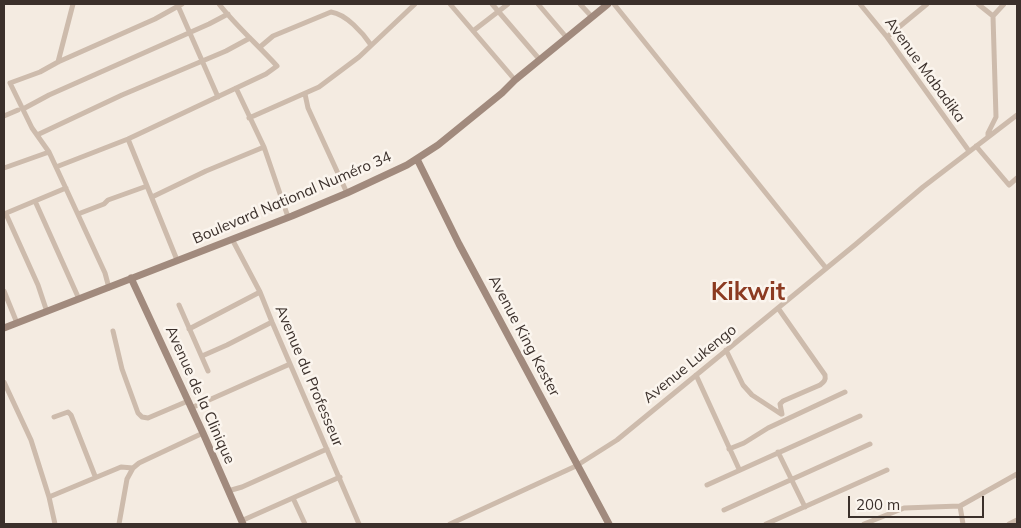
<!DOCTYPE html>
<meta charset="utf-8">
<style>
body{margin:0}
#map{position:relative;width:1021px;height:528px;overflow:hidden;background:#f4ebe1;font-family:Mulish,sans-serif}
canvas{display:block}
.frame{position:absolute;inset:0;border:5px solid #3b302b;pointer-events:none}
.scale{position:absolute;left:848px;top:496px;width:136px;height:22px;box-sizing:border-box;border:2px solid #3b302b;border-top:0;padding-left:6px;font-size:15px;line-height:18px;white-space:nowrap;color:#3b302b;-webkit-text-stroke:4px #fbf5ee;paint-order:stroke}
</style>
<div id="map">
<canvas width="1021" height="528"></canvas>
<div class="frame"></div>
<div class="scale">200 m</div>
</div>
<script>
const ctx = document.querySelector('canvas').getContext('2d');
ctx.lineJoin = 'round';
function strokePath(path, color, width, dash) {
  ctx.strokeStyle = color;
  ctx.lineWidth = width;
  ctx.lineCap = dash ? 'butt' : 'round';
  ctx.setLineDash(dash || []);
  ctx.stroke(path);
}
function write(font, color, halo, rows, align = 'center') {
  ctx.font = font + ' Mulish,sans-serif';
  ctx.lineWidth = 5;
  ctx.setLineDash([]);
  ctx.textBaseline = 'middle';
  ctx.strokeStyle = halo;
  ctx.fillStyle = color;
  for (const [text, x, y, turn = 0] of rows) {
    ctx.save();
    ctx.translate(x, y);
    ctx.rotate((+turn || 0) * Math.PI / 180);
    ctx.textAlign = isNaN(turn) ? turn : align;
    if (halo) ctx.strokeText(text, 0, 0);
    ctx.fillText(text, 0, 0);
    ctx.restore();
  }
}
const street = new Path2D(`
 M 450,4 L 515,80
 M 492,4 L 540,60
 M 538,4 L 567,38
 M 580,4 L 592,17
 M 614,4 L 826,268
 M 860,4 L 887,37 L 969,151
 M 978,4 L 993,16
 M 178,6 L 218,97
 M 993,16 L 1004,4
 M 473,31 L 508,4
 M 887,37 L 927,4
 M 260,47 L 273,36 L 331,12 C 346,14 363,33 371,45
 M 58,62 L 73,4
 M 236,88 L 264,147 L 288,217
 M 305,94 L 308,108 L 347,193
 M 23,109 L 49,95 L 209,24 L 228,14
 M 4,116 L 18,110
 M 249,118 L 319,87 L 359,57 L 415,4
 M 37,135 L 122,95 L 226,51 L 250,38
 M 988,136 L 988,133 L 996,117 L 993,16
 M 128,139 L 177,260
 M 976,146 L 1009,185 L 1017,178
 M 56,167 L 128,139 L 266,74 L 277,66 C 258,45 236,26 219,4
 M 4,168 L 49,152
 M 152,197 L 206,171 L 264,147
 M 35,201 L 79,299
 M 4,214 L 66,188
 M 6,214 L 38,285 L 47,312
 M 78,214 L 104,204 L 108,200 L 147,186
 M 232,239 L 260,292 L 272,322 L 359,524
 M 109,288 L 105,273 L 56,167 L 49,152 L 32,128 L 10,83 L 40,72 L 58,62 L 155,19 L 182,4
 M 4,291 L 17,323
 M 179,305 L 208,371
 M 778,308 L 825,375 C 826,380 824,382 820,385 L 783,401 L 780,404 L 782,414
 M 189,329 L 260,292
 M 113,331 L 122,369 L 138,413 L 142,417 L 148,418 L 188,401
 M 726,350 L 743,385 L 752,395 L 781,414
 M 202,356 L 227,345 L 272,322
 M 696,375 L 739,469
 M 4,382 L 31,440 L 49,497 L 55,524
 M 191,408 L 290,364
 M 54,417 L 68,412 L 71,415 L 95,476
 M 729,449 L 744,443 L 768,428 L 845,392
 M 778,452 L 805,507
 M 707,485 L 860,416
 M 228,491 L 242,487 L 327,449
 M 49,497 L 121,467 L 133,468 L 139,463 L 203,433
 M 293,498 L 305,524
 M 960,506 L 963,524
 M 724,510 L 870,444
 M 241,521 L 340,477
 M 119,524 L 127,479 L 133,468
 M 450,524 L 576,466 L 617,440 L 856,244 L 923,187 L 1017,115
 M 766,524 L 887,470
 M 864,524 L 904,508 L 960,506 L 1017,474
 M 1009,524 L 1017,520`);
const secondary = new Path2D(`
 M 417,159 L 459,244 L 609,524
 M 131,278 L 203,433 L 243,524
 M 4,328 L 292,216 L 347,193 L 407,165 L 438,145 L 502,93 L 515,80 L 608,4`);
const streetNames = [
 ["Avenue Mabadika",925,70,54],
 ["Boulevard National Numéro 34",292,198,-23],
 ["Avenue King Kester",524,336,62],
 ["Avenue Lukengo",690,364,-39],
 ["Avenue du Professeur",309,376,67],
 ["Avenue de la Clinique",200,395,66]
];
const townNames = [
 ["Kikwit",748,292]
];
strokePath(street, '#cdbbac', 5);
strokePath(secondary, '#a18a7d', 7);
write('15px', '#3b302b', '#fbf5ee', streetNames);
write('bold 25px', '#8c3b22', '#fbf5ee', townNames);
</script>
